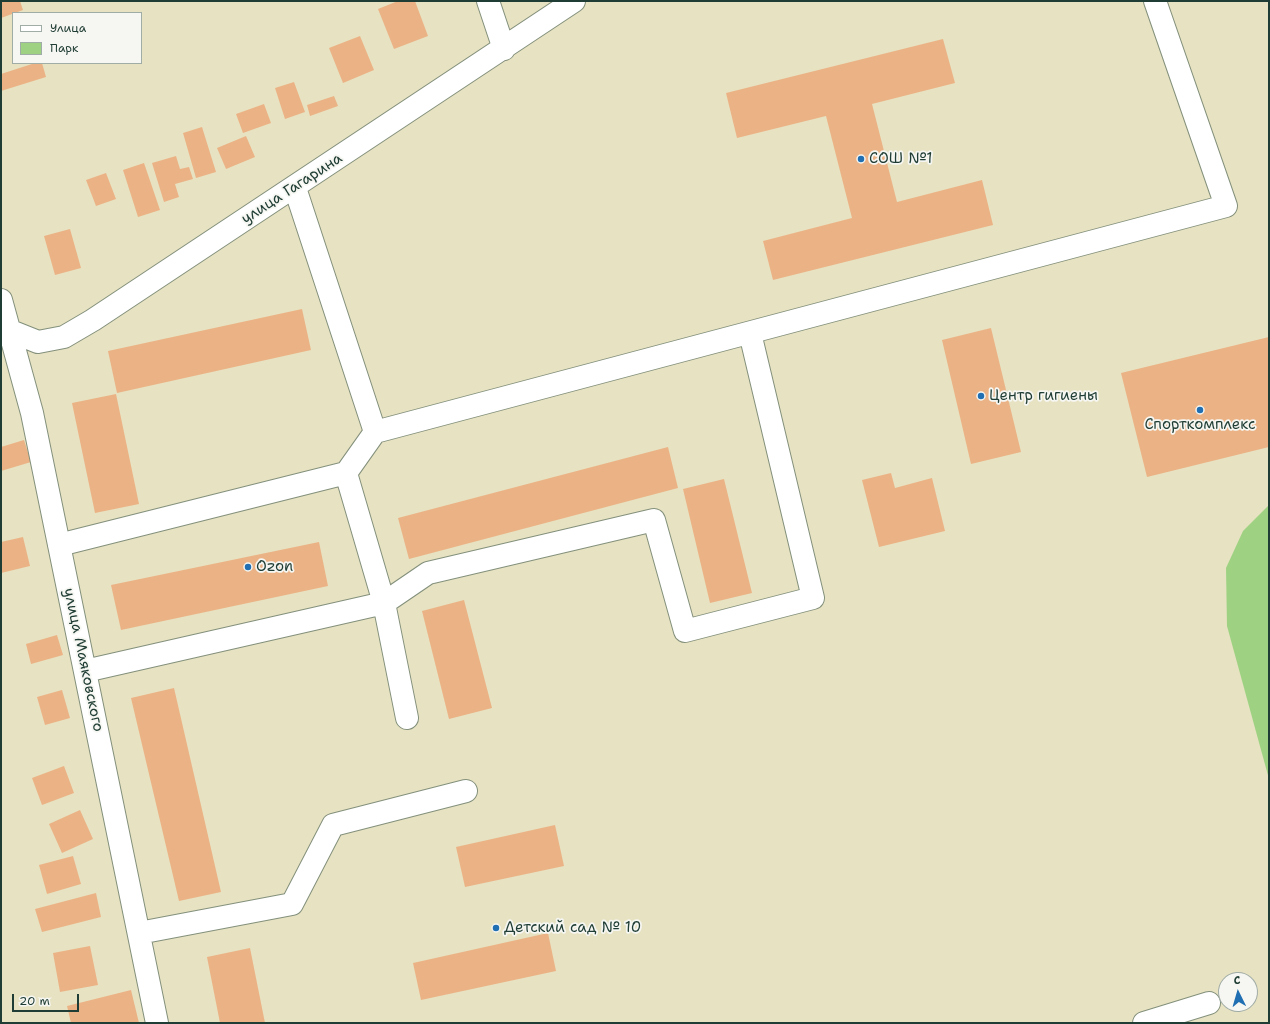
<!DOCTYPE html>
<meta charset="utf-8">
<style>
body{margin:0}
#map{position:relative;width:1270px;height:1024px;overflow:hidden;background:#e7e2c2;font-family:"Shantell Sans",sans-serif}
canvas{display:block}
.frame{position:absolute;inset:0;border:2px solid #1f3d34;pointer-events:none}
.legend{position:absolute;left:12px;top:12px;width:130px;height:52px;box-sizing:border-box;background:#f6f6f2;border:1px solid #a0aca6;margin:0;padding:5px 7px;list-style:none;font-size:12px;color:#1f3d34}
.legend li{display:flex;align-items:center;gap:8px;height:20px}
.legend b{width:20px;border:1px solid #a0aca6}
.north{position:absolute;left:1218px;top:972px;width:40px;height:40px;box-sizing:border-box;background:#f6f6f2;border:1px solid #a0aca6;border-radius:50%;rotate:355deg;font-size:11px;font-weight:700;line-height:16px;text-align:center;color:#1f3d34}
.north::after{content:'';display:block;margin:auto;width:14px;height:18px;background:#1f6fb2;clip-path:polygon(50% 0,100% 100%,50% 72%,0 100%)}
.scale{position:absolute;left:12px;top:994px;width:67px;height:18px;box-sizing:border-box;border:2px solid #1f3d34;border-top:0;padding-left:5px;font-size:12px;line-height:14px;white-space:nowrap;color:#1f3d34;-webkit-text-stroke:3px #f6f6f2;paint-order:stroke}
</style>
<div id="map">
<canvas width="1270" height="1024"></canvas>
<div class="frame"></div>
<ul class="legend">
<li><b style="height:5px;background:#fff"></b>Улица</li>
<li><b style="height:11px;background:#9ed282"></b>Парк</li>
</ul>
<div class="north">С</div>
<div class="scale">20 m</div>
</div>
<script>
const ctx = document.querySelector('canvas').getContext('2d');
ctx.lineJoin = 'round';
function paint(path, color) {
  ctx.fillStyle = color;
  ctx.fill(path, 'evenodd');
}
function strokePath(path, color, width, dash) {
  ctx.strokeStyle = color;
  ctx.lineWidth = width;
  ctx.lineCap = dash ? 'butt' : 'round';
  ctx.setLineDash(dash || []);
  ctx.stroke(path);
}
function write(font, color, halo, rows, align = 'center') {
  ctx.font = font + ' "Shantell Sans",sans-serif';
  ctx.lineWidth = 3.5;
  ctx.setLineDash([]);
  ctx.textBaseline = 'middle';
  ctx.strokeStyle = halo;
  ctx.fillStyle = color;
  for (const [text, x, y, turn = 0] of rows) {
    ctx.save();
    ctx.translate(x, y);
    ctx.rotate((+turn || 0) * Math.PI / 180);
    ctx.textAlign = isNaN(turn) ? turn : align;
    if (halo) ctx.strokeText(text, 0, 0);
    ctx.fillText(text, 0, 0);
    ctx.restore();
  }
}
const green = new Path2D(`
 M 1269,505 L 1269,779 L 1227,626 L 1226,568 L 1243,531 Z`);
const building = new Path2D(`
 M 1,1 L 20,1 L 23,10 L 1,18 Z
 M 398,1 L 415,1 L 428,36 L 394,49 L 378,9 Z
 M 360,36 L 374,70 L 343,83 L 329,48 Z
 M 943,39 L 955,83 L 872,104 L 897,202 L 982,180 L 993,225 L 773,280 L 763,241 L 852,218 L 826,116 L 737,138 L 726,93 Z
 M 35,63 L 42,63 L 46,77 L 1,91 L 1,74 Z
 M 294,82 L 305,112 L 285,119 L 275,88 Z
 M 334,96 L 338,106 L 310,116 L 307,105 Z
 M 264,104 L 271,123 L 243,133 L 236,114 Z
 M 202,127 L 216,172 L 196,178 L 183,133 Z
 M 246,136 L 255,157 L 226,169 L 217,148 Z
 M 176,156 L 180,169 L 189,167 L 193,179 L 175,184 L 179,197 L 164,202 L 152,163 Z
 M 144,163 L 160,210 L 138,217 L 123,170 Z
 M 106,173 L 116,199 L 96,206 L 86,180 Z
 M 70,229 L 81,268 L 55,275 L 44,236 Z
 M 302,309 L 311,350 L 117,393 L 108,351 Z
 M 991,328 L 1021,452 L 971,464 L 942,340 Z
 M 1269,337 L 1269,447 L 1147,477 L 1121,373 Z
 M 116,394 L 139,504 L 95,513 L 72,403 Z
 M 24,440 L 31,462 L 1,471 L 1,447 Z
 M 668,447 L 678,488 L 409,559 L 398,518 Z
 M 891,473 L 895,488 L 932,478 L 945,531 L 879,547 L 862,480 Z
 M 724,479 L 752,593 L 710,603 L 683,489 Z
 M 23,537 L 30,566 L 1,573 L 1,542 Z
 M 319,542 L 328,586 L 121,630 L 111,585 Z
 M 464,600 L 492,708 L 449,719 L 422,611 Z
 M 57,635 L 63,655 L 31,664 L 26,644 Z
 M 174,688 L 221,892 L 179,901 L 131,698 Z
 M 62,690 L 70,718 L 45,725 L 37,697 Z
 M 64,766 L 74,793 L 42,805 L 32,778 Z
 M 80,810 L 93,839 L 62,853 L 49,824 Z
 M 555,825 L 564,866 L 465,887 L 456,847 Z
 M 73,856 L 81,884 L 47,894 L 39,865 Z
 M 96,893 L 101,917 L 42,932 L 35,909 Z
 M 548,933 L 556,971 L 421,1000 L 413,963 Z
 M 90,946 L 98,985 L 60,992 L 53,953 Z
 M 250,948 L 265,1023 L 220,1023 L 207,957 Z
 M 131,990 L 139,1023 L 71,1023 L 67,1006 Z`);
const minor = new Path2D(`
 M 488,1 L 504,49
 M 295,188 L 375,432
 M 1,300 L 32,413 L 157,1023
 M 1,335 L 8,330 L 38,342 L 64,337 L 93,320 L 574,1
 M 346,473 L 384,603 L 407,718
 M 59,545 L 346,473 L 375,432 L 1226,206 L 1155,1
 M 85,671 L 384,603 L 428,573 L 654,520 L 685,631 L 813,598 L 750,333
 M 139,933 L 292,904 L 333,825 L 466,791
 M 1144,1023 L 1209,1003`);
const markers = [
 [861,159,4,"#1f6fb2"],
 [981,396,4,"#1f6fb2"],
 [1200,410,4,"#1f6fb2"],
 [248,567,4,"#1f6fb2"],
 [496,928,4,"#1f6fb2"]
];
const poiNames = [
 ["СОШ №1",869,159],
 ["Центр гигиены",989,396],
 ["Спорткомплекс",1200,425,"center"],
 ["Ozon",256,567],
 ["Детский сад № 10",504,928]
];
const streetNames = [
 ["улица Гагарина",292,189,-33],
 ["улица Маяковского",83,660,78]
];
paint(green, '#9ed282');
paint(building, '#ebb385');
strokePath(minor, '#83907b', 24);
strokePath(minor, '#fff', 22);
for (const [x, y, r, color] of markers) {
  const dot = new Path2D();
  dot.arc(x, y, r, 0, 2 * Math.PI);
  ctx.fillStyle = color;
  ctx.fill(dot);
  strokePath(dot, '#f6f6f2', 1.5);
}
write('15px', '#1f3d34', '#f6f6f2', poiNames, 'left');
write('15px', '#1f3d34', '#f6f6f2', streetNames);
</script>
